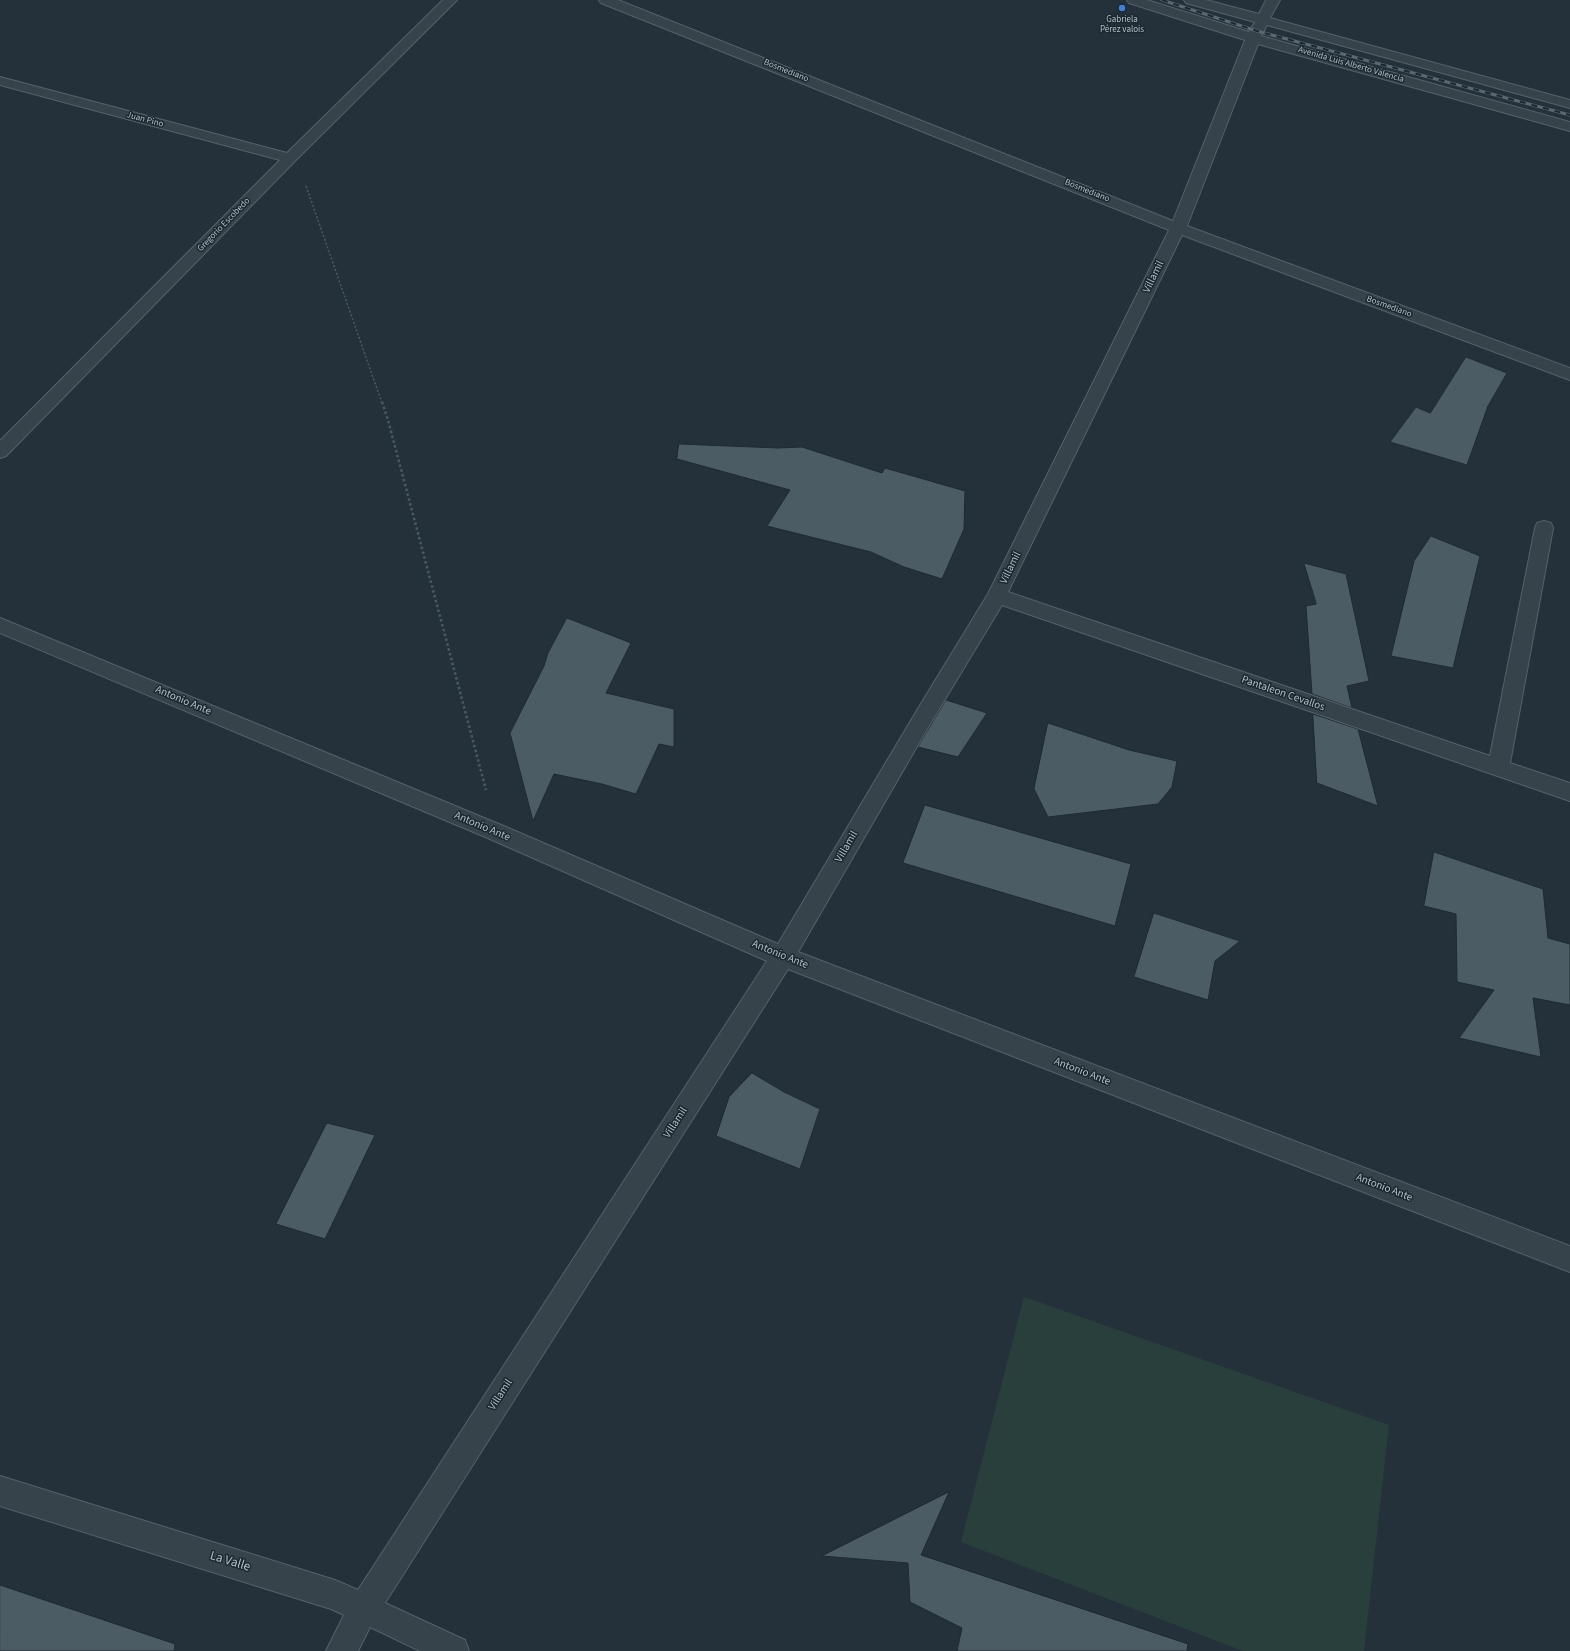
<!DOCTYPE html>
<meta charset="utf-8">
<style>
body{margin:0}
canvas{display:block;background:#24313a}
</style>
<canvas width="1570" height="1651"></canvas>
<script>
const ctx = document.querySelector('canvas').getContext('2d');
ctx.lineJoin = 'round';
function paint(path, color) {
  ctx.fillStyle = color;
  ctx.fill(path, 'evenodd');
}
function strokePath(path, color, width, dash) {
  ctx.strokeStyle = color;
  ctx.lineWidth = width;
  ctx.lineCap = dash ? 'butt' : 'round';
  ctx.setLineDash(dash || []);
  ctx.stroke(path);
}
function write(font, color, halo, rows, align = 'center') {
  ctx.font = font + ' "Source Sans 3",sans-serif';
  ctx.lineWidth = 3;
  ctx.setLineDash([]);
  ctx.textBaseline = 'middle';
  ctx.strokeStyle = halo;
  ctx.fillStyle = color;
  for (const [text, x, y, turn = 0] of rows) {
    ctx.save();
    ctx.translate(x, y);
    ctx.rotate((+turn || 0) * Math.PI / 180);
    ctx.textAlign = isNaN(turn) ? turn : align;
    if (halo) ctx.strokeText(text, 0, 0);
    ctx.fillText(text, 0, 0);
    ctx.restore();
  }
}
const green = new Path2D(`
 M 1024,1297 L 1389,1425 L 1364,1651 L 1243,1651 L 961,1542 Z`);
const building = new Path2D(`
 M 1466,357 L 1507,373 L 1488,406 L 1467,465 L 1390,442 L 1416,407 L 1430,413 Z
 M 679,444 L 778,448 L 802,447 L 882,473 L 885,468 L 965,491 L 964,529 L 942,579 L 904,567 L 871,552 L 767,526 L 790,490 L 677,459 Z
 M 1431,536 L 1480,556 L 1453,668 L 1391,656 L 1414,561 Z
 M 1304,563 L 1346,574 L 1369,681 L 1347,686 L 1352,708 L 1312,694 L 1306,606 L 1316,604 Z
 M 567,618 L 631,643 L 606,693 L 674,709 L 674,747 L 659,744 L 636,794 L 602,784 L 554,774 L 533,821 L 510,733 L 544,666 L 548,653 Z
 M 946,700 L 987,713 L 958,757 L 918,747 Z
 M 1313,714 L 1358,729 L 1378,806 L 1317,783 Z
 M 1048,723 L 1129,750 L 1177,761 L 1172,787 L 1158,804 L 1048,817 L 1034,789 Z
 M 925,805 L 1131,864 L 1115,926 L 903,863 Z
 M 1434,852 L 1543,889 L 1548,938 L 1570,944 L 1570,1005 L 1533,998 L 1541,1057 L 1459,1038 L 1494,990 L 1457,982 L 1456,914 L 1424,906 Z
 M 1154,913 L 1240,941 L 1215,961 L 1208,1000 L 1134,977 Z
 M 752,1073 L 784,1092 L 820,1109 L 800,1169 L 716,1136 L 729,1097 Z
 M 327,1123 L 375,1135 L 325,1239 L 276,1224 Z
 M 949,1492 L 921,1555 L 1188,1644 L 1187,1651 L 957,1651 L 962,1628 L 910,1602 L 908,1563 L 822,1556 Z
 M 0,1585 L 175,1644 L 174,1651 L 0,1651 Z`);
const pathFar1 = new Path2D(`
 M 306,186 L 382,403`);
const path = new Path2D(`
 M 382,402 L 388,420 L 486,790`);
const minor = new Path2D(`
 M 443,0 L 457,0 L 295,161 L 6,456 L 0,458 L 0,441 L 280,160 L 0,85 L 0,77 L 287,153 Z
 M 599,0 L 618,0 L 1173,221 L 1245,40 L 1129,3 L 1127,0 L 1147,0 L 1249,32 L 1255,22 L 1186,3 L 1184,0 L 1206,0 L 1259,14 L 1266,0 L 1280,0 L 1270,18 L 1570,100 L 1570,108 L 1267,25 L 1261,36 L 1570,122 L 1570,131 L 1258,44 L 1187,226 L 1570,368 L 1570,380 L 1182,235 L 1008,592 L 1490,756 L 1535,528 L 1537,523 L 1544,521 L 1551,523 L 1553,528 L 1510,763 L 1570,783 L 1570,801 L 1002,605 L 930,724 L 798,952 L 1570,1246 L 1570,1272 L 788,969 L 385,1603 L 465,1640 L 469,1651 L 420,1651 L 370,1627 L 358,1651 L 326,1651 L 344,1615 L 331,1609 L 0,1506 L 0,1476 L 335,1580 L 358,1590 L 767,961 L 490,839 L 0,633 L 0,618 L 506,827 L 778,944 L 916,712 L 988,594 L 1169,230 L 601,3 Z`);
const rail = new Path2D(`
 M 1162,0 L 1257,31 L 1570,115`);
const markers = [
 [1122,8,4,"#3f7fe0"]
];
const farPoinames = [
 ["Gabriela",1122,20],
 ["Pérez valois",1122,30]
];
const farStreetnames = [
 ["Avenida Luis Alberto Valencia",1351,65,16],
 ["Bosmediano",786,71,22],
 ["Juan Pino",145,120,15],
 ["Bosmediano",1087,191,22],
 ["Gregorio Escobedo",224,225,-46],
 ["Bosmediano",1389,307,20]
];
const streetNames = [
 ["Villamil",1154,277,-64],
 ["Villamil",1011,568,-64],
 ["Pantaleon Cevallos",1283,694,19],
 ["Antonio Ante",183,701,23],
 ["Antonio Ante",482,827,23],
 ["Villamil",847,847,-60],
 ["Antonio Ante",780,955,22],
 ["Antonio Ante",1082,1072,21],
 ["Villamil",676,1123,-57],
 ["Antonio Ante",1384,1188,21],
 ["Villamil",501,1395,-57]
];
const nearStreetnames = [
 ["La Valle",230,1562,17]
];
paint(green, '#293f3c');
paint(building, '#4c5c65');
strokePath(building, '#1e2a31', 1);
strokePath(minor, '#556168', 2);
strokePath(pathFar1, '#475c5a', 1.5, [2, 2]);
strokePath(path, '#475c5a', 2.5, [2.5, 2.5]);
paint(minor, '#37434b');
strokePath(rail, '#596871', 3);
strokePath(rail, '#1c282f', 2, [6]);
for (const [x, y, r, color] of markers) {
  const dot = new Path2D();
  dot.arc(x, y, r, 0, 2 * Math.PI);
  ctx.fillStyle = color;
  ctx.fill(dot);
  strokePath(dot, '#1c282f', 1.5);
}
write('9px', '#b3bec6', '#1c282f', farPoinames);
write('9px', '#b3bec6', '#1c282f', farStreetnames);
write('11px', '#b3bec6', '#1c282f', streetNames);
write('13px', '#b3bec6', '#1c282f', nearStreetnames);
</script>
